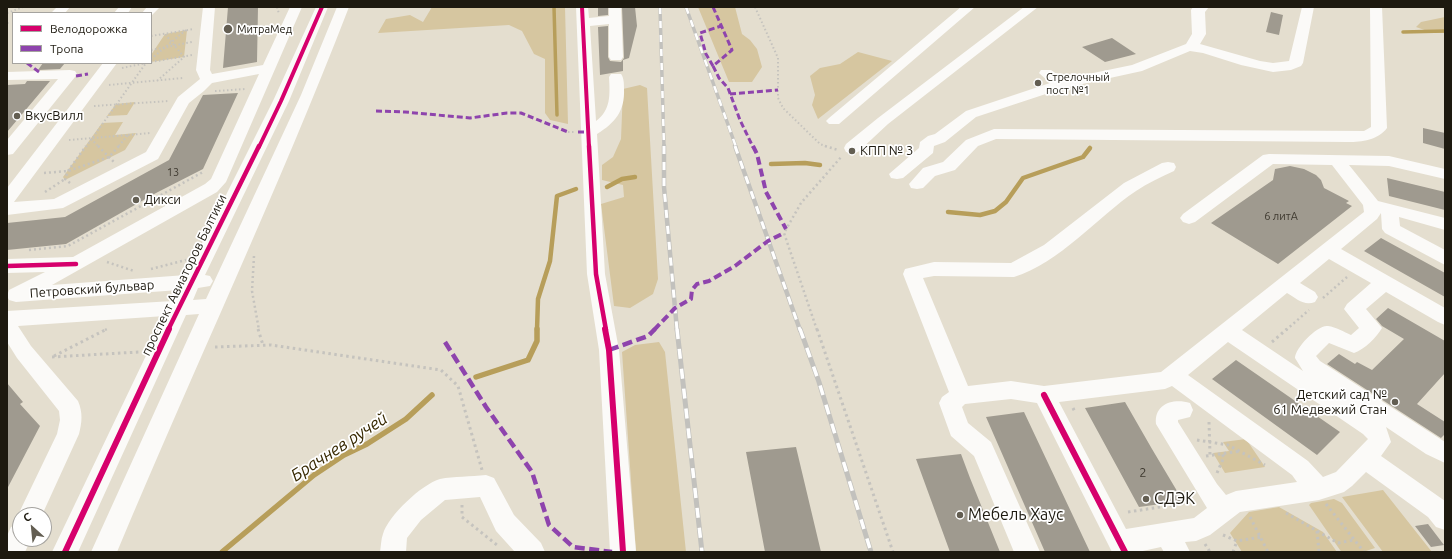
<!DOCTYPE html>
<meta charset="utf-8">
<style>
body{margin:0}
#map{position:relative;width:1452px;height:559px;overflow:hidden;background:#e4decf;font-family:Ubuntu,sans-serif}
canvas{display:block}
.frame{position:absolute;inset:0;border:8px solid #1d190f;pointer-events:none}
.legend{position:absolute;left:12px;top:12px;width:140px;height:52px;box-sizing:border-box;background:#fff;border:1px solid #a5a39f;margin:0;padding:5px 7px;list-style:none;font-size:12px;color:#1d190f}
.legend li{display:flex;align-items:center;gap:8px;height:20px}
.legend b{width:20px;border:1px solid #a5a39f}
.north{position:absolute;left:12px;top:507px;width:40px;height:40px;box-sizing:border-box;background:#fff;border:1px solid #a5a39f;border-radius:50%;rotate:333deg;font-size:11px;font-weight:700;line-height:16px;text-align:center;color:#1d190f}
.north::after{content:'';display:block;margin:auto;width:14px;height:18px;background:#635e52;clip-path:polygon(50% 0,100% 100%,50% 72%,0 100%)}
</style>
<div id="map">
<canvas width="1452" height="559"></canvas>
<div class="frame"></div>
<ul class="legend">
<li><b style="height:5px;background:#d6006c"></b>Велодорожка</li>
<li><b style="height:5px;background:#8e44ad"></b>Тропа</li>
</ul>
<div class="north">С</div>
</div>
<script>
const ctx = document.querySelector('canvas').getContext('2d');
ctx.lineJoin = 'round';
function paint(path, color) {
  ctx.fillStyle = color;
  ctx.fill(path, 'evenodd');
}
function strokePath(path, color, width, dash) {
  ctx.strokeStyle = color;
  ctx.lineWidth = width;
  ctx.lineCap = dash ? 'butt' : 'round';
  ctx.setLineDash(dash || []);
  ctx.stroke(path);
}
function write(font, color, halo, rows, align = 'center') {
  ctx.font = font + ' Ubuntu,sans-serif';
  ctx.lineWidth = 3.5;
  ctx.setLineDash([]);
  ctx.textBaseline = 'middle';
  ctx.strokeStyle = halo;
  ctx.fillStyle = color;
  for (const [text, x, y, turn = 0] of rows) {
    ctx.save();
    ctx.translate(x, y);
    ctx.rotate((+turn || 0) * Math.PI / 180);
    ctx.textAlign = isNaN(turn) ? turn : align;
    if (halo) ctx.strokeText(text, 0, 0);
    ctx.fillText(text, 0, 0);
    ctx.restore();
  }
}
const green = new Path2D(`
 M 432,7 L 565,7 L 568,124 L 550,120 L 545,113 L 545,59 L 534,54 L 522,31 L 509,25 L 378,33 L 386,19 L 410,15 L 423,22 Z
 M 698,7 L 735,7 L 742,34 L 750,40 L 757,49 L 762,67 L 752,82 L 729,82 Z
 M 1445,17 L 1445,33 L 1433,33 L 1416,27 L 1421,22 Z
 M 187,30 L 184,57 L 151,62 L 151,55 L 165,34 Z
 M 858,52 L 892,61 L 818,119 L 812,105 L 815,95 L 810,76 L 820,68 L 840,64 Z
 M 640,85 L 647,88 L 658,279 L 653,294 L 630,308 L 614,306 L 601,204 L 624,197 L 623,185 L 602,180 L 602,165 L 613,157 L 621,139 L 623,89 Z
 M 135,102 L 127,115 L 107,116 L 116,104 Z
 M 123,122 L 115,135 L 136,133 L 125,150 L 65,180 L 63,177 L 102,123 Z
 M 659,342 L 665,352 L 686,552 L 636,552 L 622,352 L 635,345 Z
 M 1246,439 L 1265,467 L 1225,473 L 1213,453 L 1229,451 L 1223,442 Z
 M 1383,490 L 1432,552 L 1383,552 L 1342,497 Z
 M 1334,499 L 1342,503 L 1375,548 L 1363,552 L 1342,552 L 1340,550 L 1309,505 L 1311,503 Z
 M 1279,507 L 1323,532 L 1337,552 L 1242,552 L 1230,533 L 1249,512 Z`);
const streamFar2 = new Path2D(`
 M 554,7 L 557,115
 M 1403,32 L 1445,31`);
const streamFar1 = new Path2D(`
 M 771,164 L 805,163 L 820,165
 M 607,187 L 622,179 L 635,177
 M 948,212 L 980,215 L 995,211 L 1006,202 L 1023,178 L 1083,157 L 1090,148
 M 537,330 L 538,299 L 550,261 L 557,196 L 576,189`);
const stream = new Path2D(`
 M 476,377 L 528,360 L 537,341 L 537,329
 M 222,552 L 314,475 L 344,455 L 367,444 L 406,419 L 432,395`);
const building = new Path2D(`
 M 228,7 L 258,7 L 257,62 L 223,68 Z
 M 598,7 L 608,7 L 608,15 L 598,16 Z
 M 622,7 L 635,7 L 637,26 L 629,58 L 623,60 L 623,71 L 600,75 L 598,27 L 608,26 L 608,57 L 610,61 L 621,62 L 624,58 Z
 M 1271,12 L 1283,15 L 1279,35 L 1266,32 Z
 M 1112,38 L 1136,54 L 1105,62 L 1082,47 Z
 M 43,63 L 65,63 L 60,69 L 38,70 Z
 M 27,81 L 50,81 L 7,132 L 7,85 L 25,84 Z
 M 238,93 L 203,169 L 156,193 L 66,244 L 7,250 L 7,223 L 65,217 L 169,160 L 203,95 Z
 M 1423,128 L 1445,133 L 1445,149 L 1423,143 Z
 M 1290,166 L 1304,169 L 1316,175 L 1321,180 L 1324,188 L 1349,201 L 1346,203 L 1352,206 L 1278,264 L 1211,223 L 1273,180 L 1275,169 Z
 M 1387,178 L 1445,192 L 1445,210 L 1389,196 Z
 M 1381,238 L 1445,273 L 1445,297 L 1364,251 Z
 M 1388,308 L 1445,341 L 1445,373 L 1417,404 L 1445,422 L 1445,434 L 1441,438 L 1327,364 L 1339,354 L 1355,364 L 1357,362 L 1372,370 L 1404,339 L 1382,326 L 1376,319 Z
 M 1236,360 L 1340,432 L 1317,455 L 1212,379 Z
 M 7,383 L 23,402 L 20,404 L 40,426 L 7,489 Z
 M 1125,402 L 1152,449 L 1183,501 L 1139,507 L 1085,408 Z
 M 1024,412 L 1090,552 L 1045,552 L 986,417 Z
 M 796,447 L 821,552 L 765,552 L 746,452 Z
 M 961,454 L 970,478 L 1000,552 L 950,552 L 916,459 Z
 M 1428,524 L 1444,545 L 1431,547 L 1415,526 Z`);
const pathFar2 = new Path2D(`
 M 277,7 L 279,14
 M 755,7 L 778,58 L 778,98 L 783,108 L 820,144 L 828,147
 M 7,13 L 23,7
 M 7,23 L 9,23
 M 151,36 L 194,29
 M 151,50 L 192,42
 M 151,59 L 186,30
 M 151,62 L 192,55
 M 122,68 L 146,63
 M 157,81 L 184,57 L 165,34
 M 109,85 L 183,78
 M 215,91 L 246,89
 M 94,106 L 169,101
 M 568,132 L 575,132
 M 128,135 L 150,133
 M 91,139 L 99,147
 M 69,140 L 128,135 L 118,147
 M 86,147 L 146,63`);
const pathFar1 = new Path2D(`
 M 98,146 L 114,162
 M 825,146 L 838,150
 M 44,173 L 68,171 L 109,157 L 119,146
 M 70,183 L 65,179 L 68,171 L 86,146
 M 45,192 L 65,179
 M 29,250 L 68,246 L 203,172
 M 254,256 L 252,291 L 259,330
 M 107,262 L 134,271
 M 151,269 L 186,260
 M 1323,298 L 1347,277
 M 105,330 L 109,328
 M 817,330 L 784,233 L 801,203 L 842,156
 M 1286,330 L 1309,310`);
const path = new Path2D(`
 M 258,329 L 263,345
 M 817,329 L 893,552
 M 1272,342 L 1287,329
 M 215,347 L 271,345 L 441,370 L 458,386 L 482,470
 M 54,356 L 107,329
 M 52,357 L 139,352
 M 1073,408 L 1075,412
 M 1209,422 L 1210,455
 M 1197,440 L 1228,445 L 1265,465
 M 1206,456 L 1241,451
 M 1217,473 L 1224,457 L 1222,454
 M 1326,504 L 1364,552
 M 462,505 L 462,517 L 497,545
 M 1128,512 L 1192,502
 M 1286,513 L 1338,543 L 1354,540
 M 1250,517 L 1268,552
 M 1317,531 L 1319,552
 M 1223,535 L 1237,541 L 1261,537
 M 1205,544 L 1210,552
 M 1233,552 L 1237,541`);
const minor = new Path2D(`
 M 57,7 L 70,7 L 65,13 L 51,13 Z
 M 119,7 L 132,7 L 128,13 L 114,13 Z
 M 147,7 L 160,7 L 151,16 L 151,13 L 142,13 Z
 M 203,7 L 215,7 L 210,70 L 212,74 L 263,65 L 290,7 L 302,7 L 226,182 L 217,192 L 52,285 L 186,275 L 273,101 L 316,7 L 328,7 L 289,101 L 205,275 L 210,276 L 213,281 L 210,286 L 198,288 L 193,300 L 206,299 L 301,95 L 337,7 L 349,7 C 278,191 193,370 117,552 L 91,552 L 199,314 L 186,315 L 78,552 L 52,552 L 165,316 L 18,326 L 31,346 L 78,401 C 83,413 82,422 79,434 L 42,515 L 20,515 L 20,520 L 18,515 L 57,434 L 60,420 L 59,411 L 17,358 L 7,342 L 7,311 L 173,301 L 179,290 L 16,302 L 9,300 L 7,296 L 9,290 L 45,272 L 7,273 L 7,259 L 73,257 L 205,184 L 211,179 L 259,74 L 212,83 L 204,91 L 189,103 L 158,159 L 63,208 L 7,215 L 7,188 L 103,63 L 117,63 L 14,202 L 54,199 L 146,152 L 178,97 L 200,79 L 196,70 Z
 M 576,7 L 588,7 L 589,18 L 609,16 L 609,7 L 621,7 L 623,57 L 621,60 L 611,60 L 609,57 L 609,24 L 590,26 L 596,121 C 611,110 610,95 609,77 L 611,74 L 621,74 C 624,78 624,84 624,89 C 625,111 615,123 597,134 L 605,274 L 619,350 L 636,552 L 610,552 L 599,350 L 587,274 Z
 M 961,7 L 975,7 L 839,124 L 829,124 L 826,121 L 829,118 Z
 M 1024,7 L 1038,7 L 888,124 L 858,152 L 852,153 L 846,152 L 844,148 L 846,144 L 878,118 Z
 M 1193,7 L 1209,7 L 1205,12 L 1206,34 L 1200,44 L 1260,61 L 1273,63 L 1289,61 L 1302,7 L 1314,7 L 1303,63 L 1301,66 L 1291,70 L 1273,72 L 1241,65 L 1203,53 L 1190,51 L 1142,71 L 1064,88 L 976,117 L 945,142 L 934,146 L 933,153 L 903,178 L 897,179 L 891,178 L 889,174 L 919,148 L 920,142 L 928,136 L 935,134 L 966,111 L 1050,83 L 1039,73 L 1041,70 L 1051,70 L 1064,79 L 1132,65 L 1186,44 L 1192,34 L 1191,10 Z
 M 1370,7 L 1382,7 L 1387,128 C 1378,140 1362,142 1348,142 L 996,139 L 978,146 L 955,170 L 935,176 L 923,188 L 917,189 L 911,188 L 909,184 L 923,168 L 943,162 L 966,140 L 994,129 L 1364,131 L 1371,127 Z
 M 70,70 L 75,71 L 77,74 L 75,77 L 13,154 L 7,155 L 7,140 L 58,79 L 7,80 L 7,72 Z
 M 1269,154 L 1389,156 L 1445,169 L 1445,179 L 1389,166 L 1349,165 L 1378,201 L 1445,218 L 1445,230 L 1399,217 L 1400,226 L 1445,250 L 1445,265 L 1385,233 L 1382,229 L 1381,213 L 1377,219 L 1341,249 L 1445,308 L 1445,325 L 1438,322 L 1386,292 L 1366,309 L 1382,328 C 1376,338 1365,349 1354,353 L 1329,343 L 1316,356 L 1320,361 L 1445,442 L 1445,463 L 1426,454 L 1386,427 L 1391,442 L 1381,456 L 1445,501 L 1445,530 L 1436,527 L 1428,517 L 1366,472 L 1352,486 L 1344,492 L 1319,500 L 1240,512 L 1210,535 L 1196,541 L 1185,542 L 1190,552 L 1164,552 L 1161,547 L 1138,552 L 1112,552 L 1037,403 L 1011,399 L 965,404 L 962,407 L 968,423 L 991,442 L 1040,552 L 1014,552 L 974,456 L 951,436 L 939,403 L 942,397 L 949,392 L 903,274 L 905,269 L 934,262 L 1011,263 L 1044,245 L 1124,183 L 1162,163 L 1168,162 L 1174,163 L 1176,167 L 1174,171 C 1161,177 1148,183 1136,191 C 1097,217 1060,263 1014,277 L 934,276 L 923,278 L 968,386 L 1011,381 L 1044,386 L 1161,372 L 1364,212 L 1363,205 L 1332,165 L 1273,164 L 1195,222 L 1189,224 L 1183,222 L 1180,218 L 1183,214 L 1263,155 ZM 1329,259 L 1371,283 L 1347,304 L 1344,309 L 1359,328 L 1351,335 C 1344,332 1336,327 1328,326 C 1318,324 1295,348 1295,358 L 1303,371 L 1242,330 L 1287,293 C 1297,299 1304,306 1315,302 L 1318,297 L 1315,292 L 1300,283 ZM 1228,342 L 1363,434 L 1368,439 L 1336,472 L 1323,477 L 1308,461 L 1188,375 ZM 1172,386 L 1292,475 L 1297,482 L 1236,491 L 1226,495 L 1217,484 L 1178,422 L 1178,420 L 1190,417 L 1193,410 L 1190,403 C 1173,398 1154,404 1156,424 L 1207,508 L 1194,518 L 1126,529 L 1059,402 L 1165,389 Z
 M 486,475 L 494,478 L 514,515 L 541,543 L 545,552 L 515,552 L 496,531 L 480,497 L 445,500 L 421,520 L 407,538 L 406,552 L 380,552 C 381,546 381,539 383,534 C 388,516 422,484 440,479 C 454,476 471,477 486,475 Z
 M 20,523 L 20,539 L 31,539 L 25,552 L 7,552 L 7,536 L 11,527 Z`);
const railFar2 = new Path2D(`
 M 660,7 L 664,147
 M 686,7 L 736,147`);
const railFar1 = new Path2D(`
 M 664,146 L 664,187 L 677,330
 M 735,146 L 800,330`);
const rail = new Path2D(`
 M 677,329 L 702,552
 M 800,329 L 819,382 L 871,552`);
const quietFar2 = new Path2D(`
 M 713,7 L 732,50 L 713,66 L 719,78 L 728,88 L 740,120 L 753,147
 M 27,63 L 39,72
 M 713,66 L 706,54 L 700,33 L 721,26
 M 76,76 L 88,74
 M 730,94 L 778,90
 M 376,111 L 405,112 L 470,118 L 507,113 L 521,113 L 568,132
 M 578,132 L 589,132`);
const quietFar1 = new Path2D(`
 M 753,146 L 757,154 L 766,192 L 786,229
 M 654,330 L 675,308 L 691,299 L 692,290 L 697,284 L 709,281 L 735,266 L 768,241 L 784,233`);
const quiet = new Path2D(`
 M 445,342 L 486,407 L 532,472 L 549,525 L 573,547 L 612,552
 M 609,350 L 648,336 L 655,329`);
const cyclewayFar2 = new Path2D(`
 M 582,7 L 589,147
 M 259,147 L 281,101 L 322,7`);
const cyclewayFar1 = new Path2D(`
 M 589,146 L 596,274 L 606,330
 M 7,266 L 76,264
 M 168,330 L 259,146`);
const cycleway = new Path2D(`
 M 605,329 L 609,350 L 623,552
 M 1044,395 L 1125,552
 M 65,552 L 169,329`);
const markers = [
 [228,29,5,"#635e52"],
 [1038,83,4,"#635e52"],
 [17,116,4,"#635e52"],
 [852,151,4,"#635e52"],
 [136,200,4,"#635e52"],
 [1395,402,4,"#635e52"],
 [1146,499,4,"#635e52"],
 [960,515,4,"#635e52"]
];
const farPoinames = [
 ["МитраМед",237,29],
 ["Стрелочный",1046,77],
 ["пост №1",1046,90]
];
const numberNames = [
 ["13",173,172],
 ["6 литА",1281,216]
];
const poiNames = [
 ["ВкусВилл",25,116],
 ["КПП № 3",860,151],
 ["Дикси",144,200],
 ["Детский сад №",1387,395,"right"],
 ["61 Медвежий Стан",1387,410,"right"]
];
const streetNames = [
 ["проспект Авиаторов Балтики",184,275,-64],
 ["Петровский бульвар",92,289,-4]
];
const nearNumbernames = [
 ["2",1143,473]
];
const nearPoinames = [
 ["СДЭК",1154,499],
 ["Мебель Хаус",968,515]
];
const nearWaternames = [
 ["Брачнев ручей",339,447,-33]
];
paint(green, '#d6c6a0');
strokePath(streamFar2, '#b79e5a', 3.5);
strokePath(streamFar1, '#b79e5a', 4.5);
strokePath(stream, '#b79e5a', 5.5);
paint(building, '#9f9a8f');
strokePath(pathFar2, '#c5c3be', 2, [1.5, 2.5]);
strokePath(pathFar1, '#c5c3be', 2.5, [2, 3]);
strokePath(path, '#c5c3be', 3, [2.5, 3.5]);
paint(minor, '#fbfaf8');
strokePath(railFar2, '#c2c1bd', 3.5);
strokePath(railFar1, '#c2c1bd', 4.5);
strokePath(rail, '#c2c1bd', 5);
strokePath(railFar2, '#fff', 2.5, [7]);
strokePath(railFar1, '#fff', 3, [8]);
strokePath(rail, '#fff', 3.5, [10]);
strokePath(quietFar2, '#8e44ad', 3, [6, 3]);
strokePath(quietFar1, '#8e44ad', 4, [8, 4]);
strokePath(quiet, '#8e44ad', 4.5, [10, 4.5]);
strokePath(cyclewayFar2, '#d6006c', 4);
strokePath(cyclewayFar1, '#d6006c', 4.5);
strokePath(cycleway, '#d6006c', 6);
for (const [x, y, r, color] of markers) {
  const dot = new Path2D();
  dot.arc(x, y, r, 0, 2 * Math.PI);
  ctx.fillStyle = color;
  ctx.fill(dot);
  strokePath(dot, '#fff', 1.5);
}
write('11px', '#1d190f', '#fff', farPoinames, 'left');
write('11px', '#3e392f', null, numberNames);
write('13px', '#1d190f', '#fff', poiNames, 'left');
write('13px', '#1d190f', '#fff', streetNames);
write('13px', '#3e392f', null, nearNumbernames);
write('16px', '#1d190f', '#fff', nearPoinames, 'left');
write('italic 17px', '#372902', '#fff', nearWaternames);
</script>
